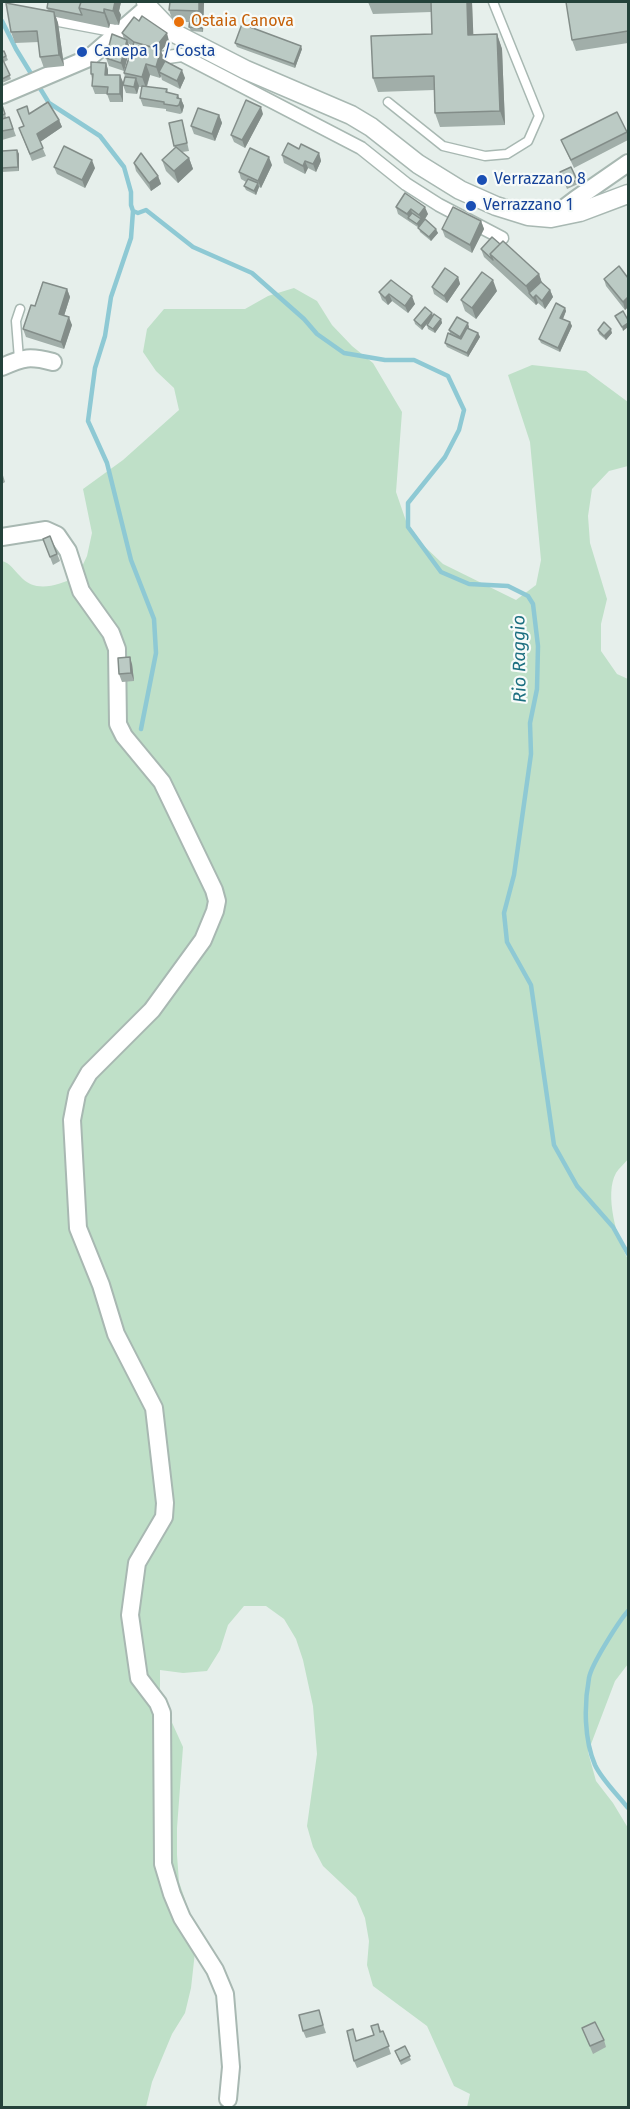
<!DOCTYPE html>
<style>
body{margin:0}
#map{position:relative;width:630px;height:2109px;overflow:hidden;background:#e6efeb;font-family:"Fira Sans",sans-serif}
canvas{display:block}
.frame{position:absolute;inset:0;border:3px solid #24423a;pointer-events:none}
</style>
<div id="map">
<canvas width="630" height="2109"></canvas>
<div class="frame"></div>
</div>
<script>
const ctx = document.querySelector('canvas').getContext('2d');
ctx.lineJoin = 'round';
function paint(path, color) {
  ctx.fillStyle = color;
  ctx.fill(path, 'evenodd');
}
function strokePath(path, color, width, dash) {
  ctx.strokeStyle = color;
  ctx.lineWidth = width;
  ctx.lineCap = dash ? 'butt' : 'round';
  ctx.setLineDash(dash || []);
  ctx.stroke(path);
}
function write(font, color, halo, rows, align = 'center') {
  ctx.font = font + ' "Fira Sans",sans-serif';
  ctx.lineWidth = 4.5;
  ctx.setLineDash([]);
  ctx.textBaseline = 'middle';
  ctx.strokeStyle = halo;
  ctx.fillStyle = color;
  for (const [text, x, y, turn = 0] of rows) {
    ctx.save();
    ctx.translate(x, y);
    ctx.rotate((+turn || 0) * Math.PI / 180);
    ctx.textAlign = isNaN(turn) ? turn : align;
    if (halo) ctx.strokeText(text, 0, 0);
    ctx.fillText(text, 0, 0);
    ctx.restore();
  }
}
const green = new Path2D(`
 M 294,288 L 317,301 L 332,325 L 352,346 L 373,363 L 402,412 L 396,492 L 406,521 L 423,545 L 443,564 L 516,600 L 536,585 L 541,560 L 530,442 L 508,375 L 532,365 L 586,371 L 628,402 L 628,466 L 609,471 L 592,489 L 588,516 L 590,543 L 607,599 L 601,624 L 601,651 L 617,674 L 628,679 L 628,1159 C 625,1163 619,1168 616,1173 C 604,1194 617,1240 628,1259 L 628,1664 L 615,1681 L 588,1752 L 596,1781 L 613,1803 L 628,1828 L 628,2107 L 467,2107 L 470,2094 L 454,2086 L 427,2026 L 373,1986 L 367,1965 L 369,1941 L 365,1918 L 356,1897 L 323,1866 L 313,1847 L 307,1826 L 317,1754 L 313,1706 L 303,1660 L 296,1639 L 284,1619 L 266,1606 L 244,1606 L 228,1625 L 220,1650 L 207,1671 L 183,1673 L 160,1670 L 160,1696 L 183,1747 L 177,1828 L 177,1855 L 179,1882 L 197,1934 L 191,1988 L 185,2013 L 172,2034 L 152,2082 L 146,2107 L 2,2108 L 2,561 C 10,563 14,570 20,576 C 36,594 57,585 77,577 L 87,556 L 92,533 L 83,489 L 123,460 L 179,410 L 174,388 L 156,371 L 143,352 L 147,329 L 164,309 L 245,309 L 268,296 Z`);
const stream = new Path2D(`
 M 2,21 L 16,49 L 49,103 L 100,136 L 124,167 L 131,192 L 131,205 L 133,211 L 138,213 L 146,210 L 193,247 L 252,273 L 304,319 L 317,334 L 344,353 L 385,360 L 414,360 L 448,376 L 464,410 L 459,430 L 445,457 L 408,503 L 408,527 L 441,572 L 469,584 L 508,586 L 528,596 L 533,604 L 538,646 L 537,689 L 530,723 L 531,754 L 514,875 L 504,913 L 507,942 L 531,985 L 554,1145 L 577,1186 L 613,1227 L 628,1254
 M 133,211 L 131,238 L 111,297 L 105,336 L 95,368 L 88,421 L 107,463 L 131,560 L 154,619 L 156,653 L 141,729
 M 628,1611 C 619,1621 591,1665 589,1678 C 584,1705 584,1739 595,1765 C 602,1780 618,1795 628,1808`);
const service = new Path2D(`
 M 388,102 L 443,146 L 485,156 L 507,154 L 528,141 L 539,116 L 493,2
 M 19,359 L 16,321 L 20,309`);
const pedestrian = new Path2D(`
 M 43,17 L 112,30 L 119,33 L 124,42 L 135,51 L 161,58 L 182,55 L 361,148 L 406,184 L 439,205 L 502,238`);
const minor = new Path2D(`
 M 2,95 L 89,58 L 148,7
 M 551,218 L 576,199 L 628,163
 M 2,367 C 24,357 30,356 53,362
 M 2,537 L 46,530 L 57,535 L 68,551 L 81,591 L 111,633 L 117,649 L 118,724 L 124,736 L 162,782 L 214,890 L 217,901 L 215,911 L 203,940 L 152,1010 L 89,1073 L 77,1094 L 72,1120 L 78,1228 L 101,1285 L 116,1334 L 154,1408 L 165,1503 L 164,1517 L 137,1563 L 130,1615 L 139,1678 L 158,1703 L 162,1713 L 163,1864 L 172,1894 L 182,1918 L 215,1970 L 225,1994 L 231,2067 L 228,2099`);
const tertiary = new Path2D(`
 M 146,2 L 148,7 L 172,32 L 246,70 L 351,115 L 371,127 L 418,164 L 460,190 L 496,206 L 528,216 L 551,218 L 580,212 L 628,194`);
const wall = new Path2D(`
 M 48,2 L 121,2 L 119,11 L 121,15 L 119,25 L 110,24 L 109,28 L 56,17 L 58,23 L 64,66 L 44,68 L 40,57 L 39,42 L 15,43 L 11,32 L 48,11 L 47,8 Z
 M 170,2 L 204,2 L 203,32 L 191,31 L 189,27 L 190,22 L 173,22 L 169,10 Z
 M 368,2 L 472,2 L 473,35 L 497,34 L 502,49 L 505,125 L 440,127 L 435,113 L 434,90 L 378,92 L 373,78 L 432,34 L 431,12 L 373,14 Z
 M 628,2 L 628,43 L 576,51 L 572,40 Z
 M 122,33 L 169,41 L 161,51 L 165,61 L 185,78 L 180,89 L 162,80 L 161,76 L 160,78 L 150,75 L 147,87 L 167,89 L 168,93 L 178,95 L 179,98 L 181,99 L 184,106 L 182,113 L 180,114 L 166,111 L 166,109 L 143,106 L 140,98 L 142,87 L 139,87 L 137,94 L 126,93 L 123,85 L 125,77 L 124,73 L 133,47 L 128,43 L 130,48 L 124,71 L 109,66 L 106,58 L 124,39 Z
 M 235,43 L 302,49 L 295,68 L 237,47 Z
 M 4,51 L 8,60 L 4,62 L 11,79 L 2,83 L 2,52 Z
 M 106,63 L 108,70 L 108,75 L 123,82 L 123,102 L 110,102 L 107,94 L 95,94 L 92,86 L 92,79 L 91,74 Z
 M 2,104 L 6,117 L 9,117 L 16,136 L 2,140 Z
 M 30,114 L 59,120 L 62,127 L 40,142 L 46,156 L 32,161 L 19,128 L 24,126 Z
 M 263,114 L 245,148 L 234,142 L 231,135 Z
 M 219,115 L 222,123 L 215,141 L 194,134 L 191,126 Z
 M 182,120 L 184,128 L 189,151 L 182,152 L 189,158 L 193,169 L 178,183 L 166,171 L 162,160 L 175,148 L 169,123 Z
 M 627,132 L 628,140 L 574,168 L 561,140 Z
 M 299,149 L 319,153 L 321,161 L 316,172 L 308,168 L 305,174 L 284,163 L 282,155 Z
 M 17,150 L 19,154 L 19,171 L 2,172 L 2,151 Z
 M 134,163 L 158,176 L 161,184 L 151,191 L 136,171 Z
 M 272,165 L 261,188 L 259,187 L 256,195 L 246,190 L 244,186 L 246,182 L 241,179 L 239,172 Z
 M 54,167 L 95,168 L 85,188 L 57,174 Z
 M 571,167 L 578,184 L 567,189 L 560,172 Z
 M 405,193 L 428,214 L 425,219 L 438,233 L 431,241 L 420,232 L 419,228 L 398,214 L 396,207 Z
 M 481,221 L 484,229 L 472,253 L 445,237 L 442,229 Z
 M 500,244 L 539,274 L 542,283 L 550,290 L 553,297 L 545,309 L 538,303 L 536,305 L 484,257 L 481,249 Z
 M 458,277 L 460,284 L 447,303 L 434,294 L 432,287 Z
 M 628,278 L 628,307 L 625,310 L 606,286 L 604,279 Z
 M 391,280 L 415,304 L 408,313 L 392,301 L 388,305 L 382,300 L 379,292 Z
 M 67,289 L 70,297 L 64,316 L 72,325 L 64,349 L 26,337 L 23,329 L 35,306 Z
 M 497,291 L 476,319 L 465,311 L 461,300 Z
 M 565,308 L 566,311 L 563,319 L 570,322 L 572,326 L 560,352 L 541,343 L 539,339 Z
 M 433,316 L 441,319 L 442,323 L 435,333 L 428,329 L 427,325 L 429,321 L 422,330 L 415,324 L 414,320 Z
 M 469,327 L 468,329 L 478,333 L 480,337 L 468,357 L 447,347 L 445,343 L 450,333 L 449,330 Z
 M 598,330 L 612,333 L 606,340 L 599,334 Z
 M 2,472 L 5,482 L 2,484 Z
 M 50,536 L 60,561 L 53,565 L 43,539 Z
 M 132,664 L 134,681 L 122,682 L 119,674 Z
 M 321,2018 L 326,2033 L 306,2038 L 303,2031 Z
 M 378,2024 L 381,2031 L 383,2031 L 391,2054 L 357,2068 L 354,2061 L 357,2041 L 374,2035 Z
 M 582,2028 L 604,2040 L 606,2047 L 593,2054 Z
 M 405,2046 L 411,2060 L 401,2065 L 395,2051 Z`);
const shadedWall = new Path2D(`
 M 113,2 L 121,2 L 119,11 L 121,15 L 119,25 L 113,11 Z
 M 199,2 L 204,2 L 203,32 L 202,28 L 202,18 L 199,11 Z
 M 467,2 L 472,2 L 474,50 L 468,35 Z
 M 104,9 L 110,24 L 109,28 L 104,13 Z
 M 54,12 L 58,23 L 64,66 L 59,55 Z
 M 167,33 L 169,41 L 161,51 L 165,61 L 161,74 L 159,72 L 161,76 L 160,78 L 156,67 L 154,49 Z
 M 497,34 L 502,49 L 505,125 L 500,111 Z
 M 127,40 L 130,48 L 124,71 L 121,63 Z
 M 301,46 L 302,49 L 295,68 L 294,64 Z
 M 106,63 L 108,70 L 108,82 L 105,75 Z
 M 146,64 L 150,75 L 146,88 L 142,77 Z
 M 182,70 L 185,78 L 180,89 L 177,81 Z
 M 120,75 L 123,82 L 123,102 L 120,94 Z
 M 136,78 L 139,86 L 137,94 L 134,87 Z
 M 178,95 L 180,102 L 181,99 L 184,106 L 182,113 L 177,98 Z
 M 261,107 L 263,114 L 245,148 L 242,140 Z
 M 219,115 L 222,123 L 215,141 L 212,134 Z
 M 59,120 L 62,127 L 40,142 L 37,134 Z
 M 17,150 L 19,154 L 19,171 L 18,167 Z
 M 319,153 L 321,161 L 316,172 L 313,164 Z
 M 269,157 L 272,165 L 261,188 L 258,181 Z
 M 189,158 L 193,169 L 178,183 L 174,171 Z
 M 92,160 L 95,168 L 85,188 L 82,180 Z
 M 305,161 L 308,168 L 305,174 L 303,166 Z
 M 158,176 L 161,184 L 151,191 L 149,183 Z
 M 258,183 L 259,187 L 256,195 L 254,191 Z
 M 425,207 L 428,214 L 419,228 L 417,224 L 421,219 L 419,215 Z
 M 411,209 L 413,217 L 408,218 L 410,222 L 407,214 Z
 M 481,221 L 484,229 L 472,253 L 470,245 Z
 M 436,229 L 438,233 L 431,241 L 429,237 Z
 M 539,274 L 544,289 L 536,297 L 538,303 L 536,305 L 533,298 L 529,293 L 526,286 Z
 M 458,277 L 460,284 L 447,303 L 444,296 Z
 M 493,280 L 497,291 L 476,319 L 472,308 Z
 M 67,289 L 70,297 L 62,322 L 59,314 Z
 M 550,290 L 553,297 L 545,309 L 542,301 Z
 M 389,294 L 392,301 L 388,305 L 385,298 Z
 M 412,296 L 415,304 L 408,313 L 405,306 Z
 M 628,297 L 628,307 L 625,310 L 623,302 Z
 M 565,308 L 566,311 L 562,321 L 560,318 Z
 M 432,313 L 433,316 L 422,330 L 421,326 Z
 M 69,317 L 72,325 L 64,349 L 61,342 Z
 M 441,319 L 442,323 L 435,333 L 433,329 Z
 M 570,322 L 572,326 L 560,352 L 558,348 Z
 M 468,323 L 469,327 L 461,341 L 460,337 Z
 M 628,323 L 628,327 L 623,331 L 622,327 Z
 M 611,329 L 612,333 L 606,340 L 604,336 Z
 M 478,333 L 480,337 L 468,357 L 467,353 Z
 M 130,657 L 132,664 L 134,681 L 131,673 Z`);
const building = new Path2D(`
 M 48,2 L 81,2 L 79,8 L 82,15 L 47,8 Z
 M 81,2 L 115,2 L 113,11 L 104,9 L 104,13 L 79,8 Z
 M 170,2 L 199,2 L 199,11 L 169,10 Z
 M 431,2 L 467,2 L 468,35 L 497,34 L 500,111 L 435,113 L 434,76 L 373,78 L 371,36 L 432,34 Z
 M 566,2 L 628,2 L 628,31 L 572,40 Z
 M 6,3 L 54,12 L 59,55 L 40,57 L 37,31 L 11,32 Z
 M 142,16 L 167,33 L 155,48 L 134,42 L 122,33 L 134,17 L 139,21 Z
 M 190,18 L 202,18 L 202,28 L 189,27 Z
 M 242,24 L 301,46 L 294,64 L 235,43 Z
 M 112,34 L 127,40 L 121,63 L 106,58 Z
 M 134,42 L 161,50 L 156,67 L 146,64 L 142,77 L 124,73 Z
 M 4,51 L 6,56 L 2,58 L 10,75 L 2,79 L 2,52 Z
 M 165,61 L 182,70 L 177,81 L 159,72 Z
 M 91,62 L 106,63 L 105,75 L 120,75 L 120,94 L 107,94 L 108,87 L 92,86 L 93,74 L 91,74 Z
 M 125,77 L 136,78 L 134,87 L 123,85 Z
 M 142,86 L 167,89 L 166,92 L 178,95 L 177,98 L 181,99 L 179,105 L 177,106 L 164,104 L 164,102 L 140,98 Z
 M 246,100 L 261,107 L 242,140 L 231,135 Z
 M 48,102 L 59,120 L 37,134 L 43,148 L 30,154 L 19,128 L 24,126 L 17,110 L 27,106 L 29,114 Z
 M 2,105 L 5,114 L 2,115 Z
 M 198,108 L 219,115 L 212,134 L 191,126 Z
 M 617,112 L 627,132 L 571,160 L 561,140 Z
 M 9,117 L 13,129 L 2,131 L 2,119 Z
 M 182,120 L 187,143 L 174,146 L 169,123 Z
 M 288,143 L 299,149 L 301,144 L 319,153 L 313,164 L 305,161 L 303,166 L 282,155 Z
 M 64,146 L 92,160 L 82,180 L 54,167 Z
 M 176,147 L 189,158 L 174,171 L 162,160 Z
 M 250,148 L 269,157 L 258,181 L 239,172 Z
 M 17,150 L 18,167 L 2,168 L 2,151 Z
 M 141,153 L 158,176 L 149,183 L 134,163 Z
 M 571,167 L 577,180 L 566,185 L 560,172 Z
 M 248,179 L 258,183 L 254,191 L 244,186 Z
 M 405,193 L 425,207 L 419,215 L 411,209 L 407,214 L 396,207 Z
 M 453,207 L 481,221 L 470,245 L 442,229 Z
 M 412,213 L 421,219 L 417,224 L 408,218 Z
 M 425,219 L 436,229 L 429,237 L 418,228 Z
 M 492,237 L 500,244 L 490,254 L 493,260 L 481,249 Z
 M 503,241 L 539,274 L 526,286 L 490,254 Z
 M 619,266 L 628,278 L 628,297 L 623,302 L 604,279 Z
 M 445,268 L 458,277 L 444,296 L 432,287 Z
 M 482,272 L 493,280 L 472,308 L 461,300 Z
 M 391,280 L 412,296 L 405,306 L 389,294 L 385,298 L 379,292 Z
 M 43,282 L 67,289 L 59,314 L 69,317 L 61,342 L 23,329 L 31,305 L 35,306 Z
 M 541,282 L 550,290 L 542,301 L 536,295 L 533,298 L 529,293 Z
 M 556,303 L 565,308 L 560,318 L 570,322 L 558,348 L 539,339 Z
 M 425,307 L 432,313 L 421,326 L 414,320 Z
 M 623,311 L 628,320 L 628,323 L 622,327 L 615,316 Z
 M 434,314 L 441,319 L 433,329 L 427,325 Z
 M 457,317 L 468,323 L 460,337 L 449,330 Z
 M 604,322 L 611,329 L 604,336 L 598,330 Z
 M 467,328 L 478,333 L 467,353 L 445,343 L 448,333 L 461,339 Z
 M 50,536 L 57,554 L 50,557 L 43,539 Z
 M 130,657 L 131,673 L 119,674 L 118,658 Z
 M 319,2010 L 323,2025 L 303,2031 L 299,2015 Z
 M 595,2022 L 604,2040 L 590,2046 L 582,2028 Z
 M 378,2024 L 380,2032 L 383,2031 L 389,2046 L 354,2061 L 347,2031 L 353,2029 L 356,2041 L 374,2035 L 371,2026 Z
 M 405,2046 L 410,2056 L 400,2061 L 395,2051 Z`);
const markers = [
 [179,22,6,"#e8710a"],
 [82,52,6,"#1a4fb4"],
 [482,180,6,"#1a4fb4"],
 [471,206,6,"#1a4fb4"]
];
const foodNames = [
 ["Ostaia Canova",191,22]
];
const transitNames = [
 ["Canepa 1 / Costa",94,52],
 ["Verrazzano 8",494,180],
 ["Verrazzano 1",483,206]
];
const waterNames = [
 ["Rio Raggio",520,659,-91]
];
paint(green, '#bfe0c8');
strokePath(stream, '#8ec9d4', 4.5);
strokePath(service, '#a8b8b2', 11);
strokePath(pedestrian, '#a8b8b2', 15);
strokePath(minor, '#a8b8b2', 20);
strokePath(tertiary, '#a8b8b2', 21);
strokePath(service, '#fff', 8);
strokePath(pedestrian, '#fff', 12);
strokePath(minor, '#fff', 16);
strokePath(tertiary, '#fff', 18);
paint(wall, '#a1aea9');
paint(shadedWall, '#838d89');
paint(building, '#bbcac4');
strokePath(building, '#838d89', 1.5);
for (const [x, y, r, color] of markers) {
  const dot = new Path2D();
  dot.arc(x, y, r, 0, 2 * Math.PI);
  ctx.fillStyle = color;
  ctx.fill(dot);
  strokePath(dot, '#f7fbf9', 2);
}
write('16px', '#c56008', '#f7fbf9', foodNames, 'left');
write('16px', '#164399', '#f7fbf9', transitNames, 'left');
write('italic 18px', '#1c6f80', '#f7fbf9', waterNames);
</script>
